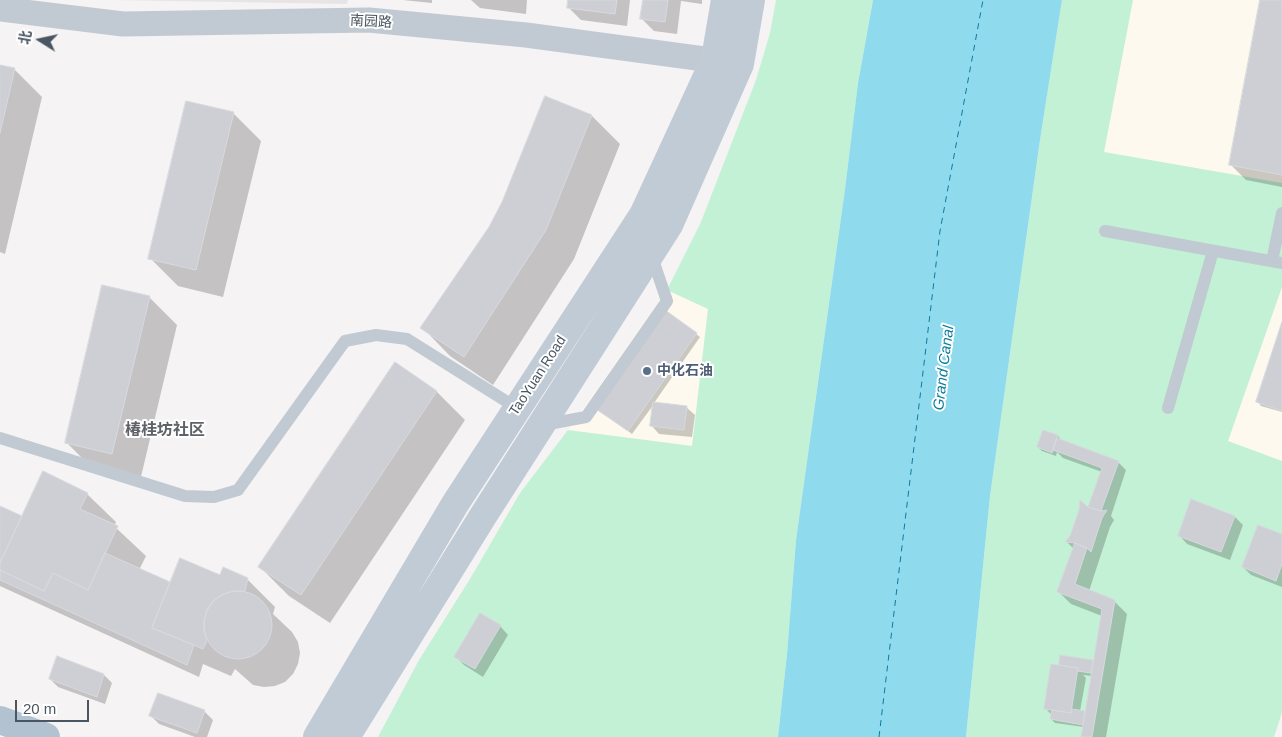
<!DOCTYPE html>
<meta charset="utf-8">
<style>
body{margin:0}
#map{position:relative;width:1282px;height:737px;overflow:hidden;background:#f5f3f3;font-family:Arial,"Noto Sans SC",sans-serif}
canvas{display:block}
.north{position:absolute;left:15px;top:15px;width:50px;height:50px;-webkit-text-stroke:4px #fff;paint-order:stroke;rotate:280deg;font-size:14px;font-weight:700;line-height:20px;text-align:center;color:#4a5661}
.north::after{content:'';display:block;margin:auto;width:18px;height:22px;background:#4a5661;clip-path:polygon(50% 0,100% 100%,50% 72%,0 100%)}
.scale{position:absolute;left:15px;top:700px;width:74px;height:22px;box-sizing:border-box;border:2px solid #4a5661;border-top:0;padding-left:6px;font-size:15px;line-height:18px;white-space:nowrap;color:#4a5661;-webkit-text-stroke:4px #fff;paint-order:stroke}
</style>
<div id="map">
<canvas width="1282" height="737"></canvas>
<div class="north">北</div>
<div class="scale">20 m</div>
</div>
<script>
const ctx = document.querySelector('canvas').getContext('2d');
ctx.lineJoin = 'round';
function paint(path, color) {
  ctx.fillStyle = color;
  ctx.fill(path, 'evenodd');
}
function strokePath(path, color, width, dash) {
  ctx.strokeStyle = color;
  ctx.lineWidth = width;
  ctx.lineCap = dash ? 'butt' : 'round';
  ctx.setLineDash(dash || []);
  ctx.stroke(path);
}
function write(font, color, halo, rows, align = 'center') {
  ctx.font = font + ' Arial,"Noto Sans SC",sans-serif';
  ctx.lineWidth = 4;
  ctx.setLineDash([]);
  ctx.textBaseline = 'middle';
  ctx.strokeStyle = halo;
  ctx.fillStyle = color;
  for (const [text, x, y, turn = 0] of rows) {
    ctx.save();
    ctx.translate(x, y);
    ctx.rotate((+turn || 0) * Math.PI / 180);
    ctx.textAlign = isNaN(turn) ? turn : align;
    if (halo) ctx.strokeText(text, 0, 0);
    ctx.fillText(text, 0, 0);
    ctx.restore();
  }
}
const commercial = new Path2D(`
 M 1133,0 L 1282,0 L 1282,183 L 1104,152 Z
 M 1282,287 L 1282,461 L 1228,441 Z
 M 667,290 L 708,309 L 692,446 L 568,430 Z`);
const education = new Path2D(`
 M 114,0 L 348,0 L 347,4 Z`);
const green = new Path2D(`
 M 776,0 L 873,0 L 858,83 L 845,189 L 796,540 L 787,654 L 778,737 L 378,737 L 419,660 L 470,579 L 520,493 L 568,430 L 692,446 L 708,309 L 667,290 L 701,222 L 756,80 L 770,33 Z
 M 1062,0 L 1133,0 L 1104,152 L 1282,183 L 1282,287 L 1228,441 L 1282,461 L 1282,712 L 1274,737 L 966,737 L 990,496 L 1040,140 Z`);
const water = new Path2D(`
 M 873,0 L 1062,0 L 1040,140 L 990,496 L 966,737 L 778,737 L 787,654 L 796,540 L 845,189 L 858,83 Z`);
const shadow = new Path2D(`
 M 403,0 L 432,0 L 432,3 Z
 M 471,0 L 527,0 L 526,14 L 480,8 Z
 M 570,0 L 630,0 L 627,26 L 581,20 L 569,8 Z
 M 644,0 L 702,0 L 702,4 L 681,1 L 677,34 L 654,31 L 642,19 Z
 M 1262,0 L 1282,0 L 1282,187 L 1246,180 L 1230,164 Z
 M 0,66 L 15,70 L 42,97 L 5,254 L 0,252 Z
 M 233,113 L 261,141 L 223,297 L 178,286 L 150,258 Z
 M 592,116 L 620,144 L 574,259 L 493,385 L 450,356 L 422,327 Z
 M 149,297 L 177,325 L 140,481 L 94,470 L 66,442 Z
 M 1282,326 L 1282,412 L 1261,406 L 1258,402 Z
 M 696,334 L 700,337 L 654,403 L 686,407 L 695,415 L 692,437 L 659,434 L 651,425 L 654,404 L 632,434 L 602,412 Z
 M 395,364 L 437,392 L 465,420 L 330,623 L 289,596 L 260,567 Z
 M 1044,432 L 1058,436 L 1062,441 L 1118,462 L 1126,470 L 1111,516 L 1114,520 L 1110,527 L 1089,591 L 1114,601 L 1127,614 L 1106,737 L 1082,737 L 1084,727 L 1055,723 L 1051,719 L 1052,715 L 1045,708 L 1062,667 L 1060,665 L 1062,656 L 1094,662 L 1102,616 L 1071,604 L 1058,591 L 1074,549 L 1067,542 L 1088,509 L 1102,472 L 1063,458 L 1057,452 L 1056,456 L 1042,451 L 1038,447 ZM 1083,675 L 1092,676 L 1086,712 L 1080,711 L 1086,678 Z
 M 87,494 L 116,522 L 114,526 L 146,556 L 139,570 L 171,584 L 220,577 L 247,579 L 275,607 L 273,614 L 292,632 L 298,642 L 300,653 L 298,664 L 293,674 L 285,682 L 275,686 L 264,687 L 253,685 L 235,669 L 231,676 L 203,664 L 199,677 L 0,586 L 0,507 L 23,518 Z
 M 1235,517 L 1243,525 L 1230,560 L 1187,544 L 1179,535 Z
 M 1282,536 L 1282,587 L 1251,575 L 1243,567 Z
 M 500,626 L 508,635 L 483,677 L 464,665 L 456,657 Z
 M 104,675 L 112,683 L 105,704 L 58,687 L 50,679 Z
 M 204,711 L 213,720 L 207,737 L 195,737 L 159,724 L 151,716 Z`);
const ferry = new Path2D(`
 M 879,737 L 940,231 L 983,0`);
const building = new Path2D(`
 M 568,0 L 617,0 L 615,14 L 567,8 Z
 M 643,0 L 668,0 L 665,22 L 640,19 Z
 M 1260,0 L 1282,0 L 1282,175 L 1229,165 Z
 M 0,65 L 15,68 L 0,133 Z
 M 545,96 L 592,115 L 546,230 L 464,357 L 420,328 L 489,227 L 502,202 Z
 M 186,101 L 234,112 L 196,270 L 148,259 Z
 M 102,285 L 150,296 L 112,454 L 65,443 Z
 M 665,310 L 697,333 L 628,431 L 596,409 Z
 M 1282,322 L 1282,411 L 1256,402 Z
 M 395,362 L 437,391 L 301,595 L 258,567 Z
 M 653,402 L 687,406 L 684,430 L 650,426 Z
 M 1043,430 L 1058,435 L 1052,453 L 1037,447 Z
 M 1057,438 L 1119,461 L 1101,511 L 1088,507 L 1102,468 L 1053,450 Z
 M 43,471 L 88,493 L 80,509 L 118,526 L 88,590 L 53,573 L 44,591 L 0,570 L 0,563 Z
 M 1191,499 L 1235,516 L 1221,552 L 1178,536 Z
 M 1080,500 L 1088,507 L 1101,511 L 1107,510 L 1102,518 L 1091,552 L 1087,548 L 1075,543 L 1065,542 L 1070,536 L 1079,510 Z
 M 0,506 L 22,516 L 0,563 Z
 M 1258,525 L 1282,534 L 1282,564 L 1276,581 L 1242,567 Z
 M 1075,543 L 1087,548 L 1075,584 L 1115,600 L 1092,737 L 1081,737 L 1102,609 L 1057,592 Z
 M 105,553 L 170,582 L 152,628 L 194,645 L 187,665 L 0,580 L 0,570 L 44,591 L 53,573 L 88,590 Z
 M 180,558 L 220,575 L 223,567 L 248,578 L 245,591 L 234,591 L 223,594 L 214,600 L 207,609 L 204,620 L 204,631 L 207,641 L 203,649 L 152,628 Z
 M204 625a34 34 0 1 1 68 0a34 34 0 1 1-68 0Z
 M 480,613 L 501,625 L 475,669 L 454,657 Z
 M 1060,655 L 1093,660 L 1091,673 L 1077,671 L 1078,668 L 1059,665 Z
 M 57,656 L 104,674 L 97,697 L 49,679 Z
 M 1051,664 L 1078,668 L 1071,713 L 1044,709 Z
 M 158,693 L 205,710 L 197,733 L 149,716 Z
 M 1072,709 L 1085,711 L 1083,725 L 1050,719 L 1052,710 L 1071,713 Z`);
const service = new Path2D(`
 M 1105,231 L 1282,263
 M 1272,261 L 1282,213
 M 1168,408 L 1213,251
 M 543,425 L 586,417 L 667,301 L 651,254
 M 0,438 L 185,496 L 214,497 L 238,490 L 345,341 L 376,335 L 407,339 L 517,408`);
const minor = new Path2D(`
 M 0,9 L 123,24 L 369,20 L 526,35 L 734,63`);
const secondary = new Path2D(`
 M 317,737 L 455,504 L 643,215 L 715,59 L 725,0
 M 346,737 L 483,516 L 669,225 L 740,64 L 751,0`);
const primary = new Path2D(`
 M 0,720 L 46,737`);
const markers = [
 [647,371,5,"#5c6f8a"]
];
const streetNames = [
 ["南园路",371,22,3],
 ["TaoYuan Road",538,376,-57]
];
const serviceNames = [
 ["中化石油",657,371]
];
const waterNames = [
 ["Grand Canal",944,368,-83]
];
const quarterNames = [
 ["椿桂坊社区",165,431]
];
paint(commercial, '#fdf9ef');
paint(education, '#e6e4e5');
paint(green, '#c3f1d5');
paint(water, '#90daee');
paint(shadow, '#0003');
strokePath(ferry, '#0c7c9b', 1, [6, 5]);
paint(building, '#cdcfd5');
strokePath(building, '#d7d9de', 1);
strokePath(service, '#c1cad2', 12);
strokePath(minor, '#c1cad2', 25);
strokePath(secondary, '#c1cbd6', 28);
strokePath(primary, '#b3c2d1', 28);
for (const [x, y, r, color] of markers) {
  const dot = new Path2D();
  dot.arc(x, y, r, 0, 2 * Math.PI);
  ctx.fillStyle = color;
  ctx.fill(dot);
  strokePath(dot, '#fff', 2);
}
write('14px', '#4a5661', '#fff', streetNames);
write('bold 14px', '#4e5e75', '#fff', serviceNames, 'left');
write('italic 15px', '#0c7c9b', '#fff', waterNames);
write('bold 16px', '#5f6368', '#fff', quarterNames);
</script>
